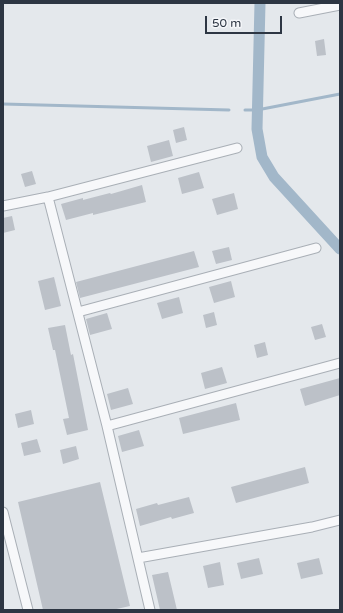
<!DOCTYPE html>
<style>
body{margin:0}
#map{position:relative;width:343px;height:613px;overflow:hidden;background:#e4e8ec;font-family:"Varela Round",sans-serif}
canvas{display:block}
.frame{position:absolute;inset:0;border:4px solid #2d3643;pointer-events:none}
.scale{position:absolute;left:205px;top:16px;width:77px;height:18px;box-sizing:border-box;border:2px solid #2d3643;border-top:0;padding-left:5px;font-size:12px;line-height:14px;white-space:nowrap;color:#2d3643;-webkit-text-stroke:3px #f4f6f9;paint-order:stroke}
</style>
<div id="map">
<canvas width="343" height="613"></canvas>
<div class="frame"></div>
<div class="scale">50 m</div>
</div>
<script>
const ctx = document.querySelector('canvas').getContext('2d');
ctx.lineJoin = 'round';
function strokePath(path, color, width, dash) {
  ctx.strokeStyle = color;
  ctx.lineWidth = width;
  ctx.lineCap = dash ? 'butt' : 'round';
  ctx.setLineDash(dash || []);
  ctx.stroke(path);
}
function paint(path, color) {
  ctx.fillStyle = color;
  ctx.fill(path, 'evenodd');
}
const stream = new Path2D(`
 M 3,104 L 229,110
 M 245,110 L 257,110 L 340,94`);
const canal = new Path2D(`
 M 260,3 L 257,129 L 262,157 L 274,177 L 340,249`);
const building = new Path2D(`
 M 324,39 L 326,55 L 317,56 L 315,41 Z
 M 184,127 L 187,140 L 176,143 L 173,130 Z
 M 169,140 L 173,156 L 151,162 L 147,146 Z
 M 32,171 L 36,184 L 25,187 L 21,174 Z
 M 199,172 L 204,188 L 182,194 L 178,178 Z
 M 142,185 L 146,202 L 93,215 L 93,213 L 66,220 L 61,204 L 83,198 L 83,200 L 110,193 L 111,194 Z
 M 234,193 L 238,209 L 217,215 L 212,199 Z
 M 12,216 L 15,230 L 3,233 L 3,218 Z
 M 229,247 L 232,260 L 216,264 L 212,251 Z
 M 194,251 L 199,267 L 80,298 L 76,282 Z
 M 54,277 L 61,306 L 45,310 L 38,281 Z
 M 231,281 L 235,297 L 214,303 L 209,287 Z
 M 179,297 L 183,313 L 162,319 L 157,303 Z
 M 214,312 L 217,325 L 206,328 L 203,315 Z
 M 107,313 L 112,329 L 90,335 L 86,319 Z
 M 322,324 L 326,337 L 315,340 L 311,327 Z
 M 65,325 L 71,355 L 73,354 L 88,430 L 67,435 L 63,419 L 69,418 L 55,350 L 53,350 L 48,328 Z
 M 265,342 L 268,355 L 257,358 L 254,345 Z
 M 222,367 L 227,383 L 205,389 L 201,373 Z
 M 340,378 L 340,395 L 305,406 L 300,389 Z
 M 128,388 L 133,404 L 111,410 L 107,394 Z
 M 236,403 L 240,420 L 183,434 L 179,418 Z
 M 31,410 L 34,424 L 18,428 L 15,414 Z
 M 139,430 L 144,446 L 122,452 L 118,436 Z
 M 37,439 L 41,452 L 24,456 L 21,443 Z
 M 76,446 L 79,459 L 63,464 L 60,450 Z
 M 305,467 L 309,483 L 236,503 L 231,487 Z
 M 100,482 L 130,606 L 112,610 L 43,610 L 18,502 Z
 M 189,497 L 194,513 L 172,519 L 171,517 L 140,526 L 136,509 L 157,503 L 158,505 Z
 M 259,558 L 263,574 L 241,579 L 237,563 Z
 M 319,558 L 323,574 L 301,579 L 297,563 Z
 M 220,562 L 224,585 L 208,588 L 203,566 Z
 M 168,572 L 177,610 L 160,610 L 152,575 Z`);
const minor = new Path2D(`
 M 299,13 L 340,5
 M 48,197 L 107,426 L 150,610
 M 3,206 L 48,197 L 237,148
 M 78,312 L 316,248
 M 107,426 L 340,363
 M 3,512 L 28,610
 M 138,558 L 312,527 L 340,520`);
strokePath(stream, '#a2b7c9', 3);
strokePath(canal, '#a2b7c9', 11);
paint(building, '#bcc1c8');
strokePath(minor, '#a9afb6', 11);
strokePath(minor, '#f7f8fa', 9);
</script>
